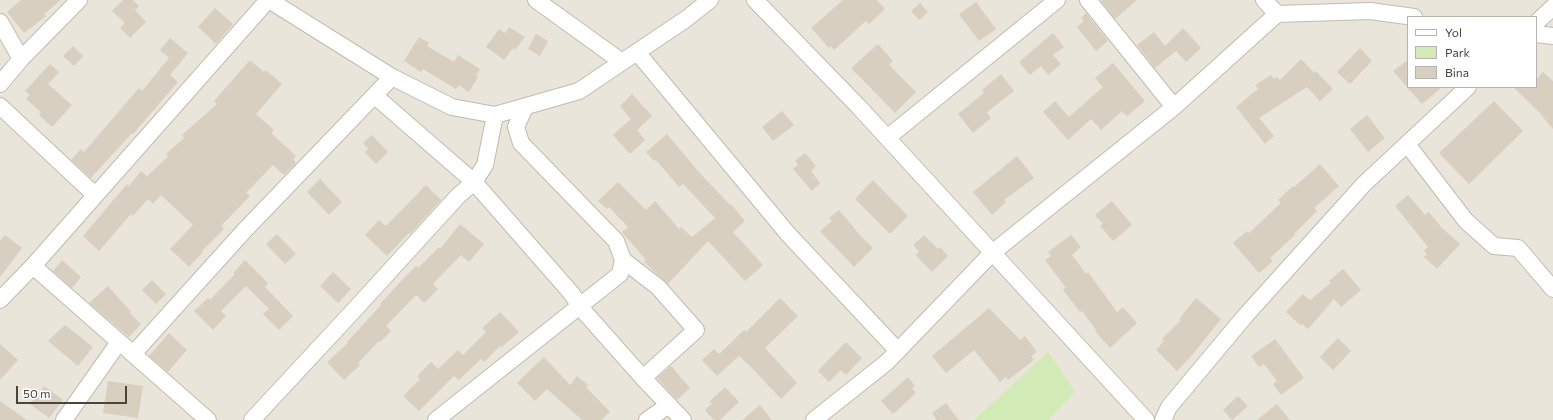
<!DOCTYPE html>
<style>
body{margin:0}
#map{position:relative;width:1553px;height:420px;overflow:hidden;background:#f6f3ec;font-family:Commissioner,sans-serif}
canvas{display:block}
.legend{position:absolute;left:1407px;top:16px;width:130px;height:72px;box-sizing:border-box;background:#fff;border:1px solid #b7b4b0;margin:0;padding:5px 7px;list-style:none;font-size:12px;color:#4b4439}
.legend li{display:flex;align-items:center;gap:8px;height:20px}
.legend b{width:20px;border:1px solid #b7b4b0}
.scale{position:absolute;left:16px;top:386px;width:111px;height:18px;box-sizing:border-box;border:2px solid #4b4439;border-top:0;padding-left:5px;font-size:12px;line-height:14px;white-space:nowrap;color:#4b4439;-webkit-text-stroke:3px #fff;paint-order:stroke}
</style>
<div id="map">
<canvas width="1553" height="420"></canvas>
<ul class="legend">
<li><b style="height:5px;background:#fff"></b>Yol</li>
<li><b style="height:11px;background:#d2eab5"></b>Park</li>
<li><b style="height:11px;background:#d8cfc1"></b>Bina</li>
</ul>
<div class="scale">50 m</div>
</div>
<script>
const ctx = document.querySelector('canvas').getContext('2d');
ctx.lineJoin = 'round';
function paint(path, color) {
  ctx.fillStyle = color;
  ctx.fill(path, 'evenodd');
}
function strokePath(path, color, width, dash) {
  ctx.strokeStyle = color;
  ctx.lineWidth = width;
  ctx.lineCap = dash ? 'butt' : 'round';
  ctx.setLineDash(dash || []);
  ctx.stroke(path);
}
const residential = new Path2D(`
 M 0,0 L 1553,0 L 1553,420 L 0,420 ZM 1408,17 L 1536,17 L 1536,87 L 1408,87 Z`);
const green = new Path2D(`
 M 1048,352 L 1075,392 L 1048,420 L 974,420 Z`);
const building = new Path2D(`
 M 21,0 L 61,0 L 44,14 L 46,16 L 24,33 L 7,12 Z
 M 123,0 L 133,0 L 139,6 L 135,10 L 146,22 L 130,38 L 120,28 L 125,23 L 112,11 Z
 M 843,0 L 877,0 L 885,9 L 869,24 L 866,21 L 834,50 L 831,46 L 829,48 L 811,28 Z
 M 1103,0 L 1137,0 L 1115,19 L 1101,1 Z
 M 976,2 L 996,29 L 979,41 L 959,14 Z
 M 920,3 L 928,12 L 919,20 L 911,11 Z
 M 215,8 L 233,24 L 216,44 L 198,27 Z
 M 1086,13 L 1108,41 L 1096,51 L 1077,27 L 1084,21 L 1081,18 Z
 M 509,27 L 525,37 L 515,50 L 513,48 L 504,60 L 486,47 L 499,29 L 505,33 Z
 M 1183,28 L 1201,48 L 1186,62 L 1176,51 L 1155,68 L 1137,45 L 1154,32 L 1165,46 Z
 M 1053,33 L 1064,47 L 1053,55 L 1061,64 L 1048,75 L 1041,66 L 1030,75 L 1019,62 Z
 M 536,34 L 548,41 L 540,56 L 528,49 Z
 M 419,37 L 429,43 L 427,46 L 454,62 L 458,55 L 480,69 L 476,76 L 478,77 L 469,92 L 459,85 L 456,89 L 423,69 L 421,72 L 404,61 Z
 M 170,38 L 188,53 L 170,75 L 178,82 L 133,134 L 132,133 L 91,178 L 71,160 L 81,149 L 84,152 L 139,88 L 142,91 L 169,58 L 160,50 Z
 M 878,44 L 893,61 L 889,65 L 916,92 L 895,113 L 851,68 Z
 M 73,46 L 83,56 L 74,66 L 63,56 Z
 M 1360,48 L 1372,61 L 1350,84 L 1337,72 Z
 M 1301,59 L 1314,73 L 1316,71 L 1333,89 L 1320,101 L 1307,87 L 1259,118 L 1274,136 L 1265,144 L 1236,107 L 1258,89 L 1255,85 L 1271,75 L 1274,79 L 1277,77 L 1280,80 Z
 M 250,60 L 264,72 L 266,70 L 282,84 L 256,114 L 274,130 L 271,133 L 296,156 L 293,159 L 296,163 L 284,175 L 273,165 L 246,193 L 250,196 L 221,226 L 224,229 L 202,251 L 203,252 L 189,267 L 170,249 L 193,225 L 161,195 L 153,204 L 148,199 L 133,216 L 131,214 L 99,251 L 83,236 L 127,184 L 129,186 L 141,171 L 147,176 L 168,157 L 166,154 L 184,138 L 182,135 L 217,104 L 214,101 Z
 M 1408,60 L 1408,87 L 1442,87 L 1422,104 L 1393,71 Z
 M 1113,63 L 1145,101 L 1127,116 L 1122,111 L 1101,130 L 1091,119 L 1068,140 L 1043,112 L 1055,101 L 1069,117 L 1103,87 L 1095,78 Z
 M 50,64 L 59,72 L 48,84 L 72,105 L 52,127 L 39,115 L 41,112 L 26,99 L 30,95 L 25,91 Z
 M 1543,72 L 1553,81 L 1553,129 L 1538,111 L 1513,87 L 1536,87 L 1536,80 Z
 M 1001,74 L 1014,91 L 987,112 L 991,118 L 973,133 L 958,114 L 984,93 L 982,90 Z
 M 632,94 L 652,116 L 637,130 L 645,140 L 630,154 L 613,135 L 631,119 L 620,106 Z
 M 1494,101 L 1523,131 L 1469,184 L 1439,153 Z
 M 782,111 L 794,125 L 773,141 L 762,127 Z
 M 1367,115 L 1385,138 L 1368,152 L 1350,129 Z
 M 667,134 L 698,171 L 730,205 L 731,204 L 745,221 L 733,232 L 763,265 L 745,281 L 708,241 L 668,284 L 644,262 L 646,260 L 622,232 L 628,227 L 609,207 L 607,209 L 598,201 L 618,182 L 646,210 L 655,201 L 679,229 L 681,227 L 692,237 L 715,218 L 683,184 L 679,187 L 656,160 L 654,161 L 646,152 Z
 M 372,135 L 388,152 L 376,164 L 365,152 L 368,149 L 363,143 Z
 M 805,153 L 816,166 L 811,171 L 820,183 L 812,191 L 793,169 L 798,165 L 795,161 Z
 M 1017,156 L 1034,178 L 1004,200 L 1006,202 L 992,215 L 973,192 Z
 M 1320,164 L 1339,186 L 1314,208 L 1317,211 L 1294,234 L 1295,235 L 1270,258 L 1273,261 L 1259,273 L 1233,243 L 1247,231 L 1249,233 L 1281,203 L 1278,200 L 1293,186 L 1294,187 Z
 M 320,179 L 342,202 L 329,215 L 307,192 Z
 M 873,180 L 908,216 L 890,234 L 855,199 Z
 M 426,185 L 441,200 L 410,234 L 409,233 L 387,256 L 365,235 L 379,220 L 386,226 Z
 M 1408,195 L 1425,215 L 1429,212 L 1441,227 L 1460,244 L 1437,269 L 1424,257 L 1427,254 L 1424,251 L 1428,247 L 1395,206 Z
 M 1112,201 L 1132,225 L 1113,241 L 1100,226 L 1103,224 L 1095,215 Z
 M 839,210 L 859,234 L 873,248 L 854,267 L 820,231 L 832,221 L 829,218 Z
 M 460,224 L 484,244 L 469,262 L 461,255 L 433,284 L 438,289 L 424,303 L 416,295 L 386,326 L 391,331 L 380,342 L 379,341 L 358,363 L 360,365 L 344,380 L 327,362 L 348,343 L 347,342 L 381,305 L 380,304 L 402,280 L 416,266 L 418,268 L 439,247 L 441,248 Z
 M 277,234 L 296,254 L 285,264 L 266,244 Z
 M 5,235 L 22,248 L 0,277 L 0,241 Z
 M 924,235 L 938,249 L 940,247 L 948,256 L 932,272 L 916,255 L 919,251 L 913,245 Z
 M 1071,235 L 1081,247 L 1072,255 L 1086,274 L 1088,272 L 1117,312 L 1123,307 L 1137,323 L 1110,348 L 1095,331 L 1096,330 L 1082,311 L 1080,312 L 1063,290 L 1066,288 L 1045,260 L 1051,256 L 1048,252 Z
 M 62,260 L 81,277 L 72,288 L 53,271 Z
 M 245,260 L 268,283 L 265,287 L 293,316 L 279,330 L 263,314 L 269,309 L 246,286 L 221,311 L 226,316 L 213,330 L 194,311 L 208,298 L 210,300 L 235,274 L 233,273 Z
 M 1343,269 L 1361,290 L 1341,307 L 1334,299 L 1308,329 L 1302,324 L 1300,325 L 1286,312 L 1303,294 L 1310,300 L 1331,283 L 1329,281 Z
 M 333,272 L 351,289 L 338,303 L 320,286 Z
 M 152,280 L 166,294 L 156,304 L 142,290 Z
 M 108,286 L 131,312 L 130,313 L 141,324 L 129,337 L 89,303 Z
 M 780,298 L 798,316 L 765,348 L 797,383 L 781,399 L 752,368 L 739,356 L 717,376 L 702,360 L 714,349 L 719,354 L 744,330 L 746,332 Z
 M 1196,298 L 1221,319 L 1193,354 L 1177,371 L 1156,350 L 1164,341 L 1162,339 L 1181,320 L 1179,319 Z
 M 989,308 L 1020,340 L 1025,336 L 1037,352 L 1031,356 L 1034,360 L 1008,380 L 1006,377 L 1000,382 L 974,350 L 946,373 L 932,356 Z
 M 500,312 L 519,332 L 501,348 L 500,346 L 484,362 L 481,359 L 459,380 L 454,376 L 419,411 L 403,396 L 420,379 L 417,376 L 431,362 L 438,369 L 458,350 L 463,355 L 486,332 L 482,328 Z
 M 65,325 L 93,347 L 78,366 L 48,341 Z
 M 169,333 L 187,350 L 168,372 L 149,356 Z
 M 1338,338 L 1351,351 L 1333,370 L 1320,357 Z
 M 1275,339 L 1304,378 L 1281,395 L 1273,384 L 1277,381 L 1264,364 L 1259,367 L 1251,356 Z
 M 846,342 L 862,358 L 846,375 L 841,370 L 829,382 L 818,371 Z
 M 0,344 L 18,360 L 0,380 Z
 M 544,357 L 570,385 L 577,376 L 588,385 L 586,387 L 610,412 L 601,420 L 582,420 L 547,389 L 535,401 L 517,383 Z
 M 671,366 L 690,388 L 677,400 L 657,378 Z
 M 908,377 L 915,386 L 912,388 L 916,393 L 893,414 L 881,401 Z
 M 108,381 L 143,386 L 138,418 L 103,413 Z
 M 44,386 L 63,400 L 49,418 L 30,404 Z
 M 725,387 L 739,402 L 720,420 L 714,420 L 705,410 L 712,404 L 709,402 Z
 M 1238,396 L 1248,406 L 1232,420 L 1223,410 Z
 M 0,401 L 27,420 L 0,420 Z
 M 946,403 L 959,420 L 937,420 L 932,413 Z
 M 1277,404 L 1290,420 L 1257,420 Z
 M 760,405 L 772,420 L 742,420 Z`);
const minor = new Path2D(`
 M 269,0 L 392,77 L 452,107 L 495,115 L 579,91 L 686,19 L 710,0
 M 536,0 L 622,62
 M 755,0 L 858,106 L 1146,420
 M 1088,0 L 1174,107
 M 1264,0 L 1277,14
 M 0,22 L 21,59
 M 1536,23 L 1553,7
 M 1536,34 L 1553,36
 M 637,52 L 788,234 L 898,351
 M 0,84 L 21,59 L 79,0
 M 375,96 L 474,182 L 572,294 L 580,307 L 643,378 L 683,420
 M 0,106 L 95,195
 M 887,138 L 1057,0
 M 1407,144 L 1466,221 L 1494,246 L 1518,248 L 1553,289
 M 623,260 L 658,287 L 696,330 L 643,378
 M 33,266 L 208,420
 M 0,300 L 33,266 L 268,0
 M 133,354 L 244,231 L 392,77
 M 64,420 L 119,342
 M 252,420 L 356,308 L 458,196 L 474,182 L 485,165 L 495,115
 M 436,420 L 620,274 L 623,260 L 616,241 L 521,143 L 516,127 L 525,107
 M 647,420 L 669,405
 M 814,420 L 887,362 L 992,253 L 1174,107 L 1277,14 L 1370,11 L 1414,17
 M 1163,420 L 1169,407 L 1246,315 L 1364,184 L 1468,87`);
paint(residential, '#eae5da');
paint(green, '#d2eab5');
paint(building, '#d8cfc1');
strokePath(minor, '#c2bbae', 18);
strokePath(minor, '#fff', 16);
</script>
